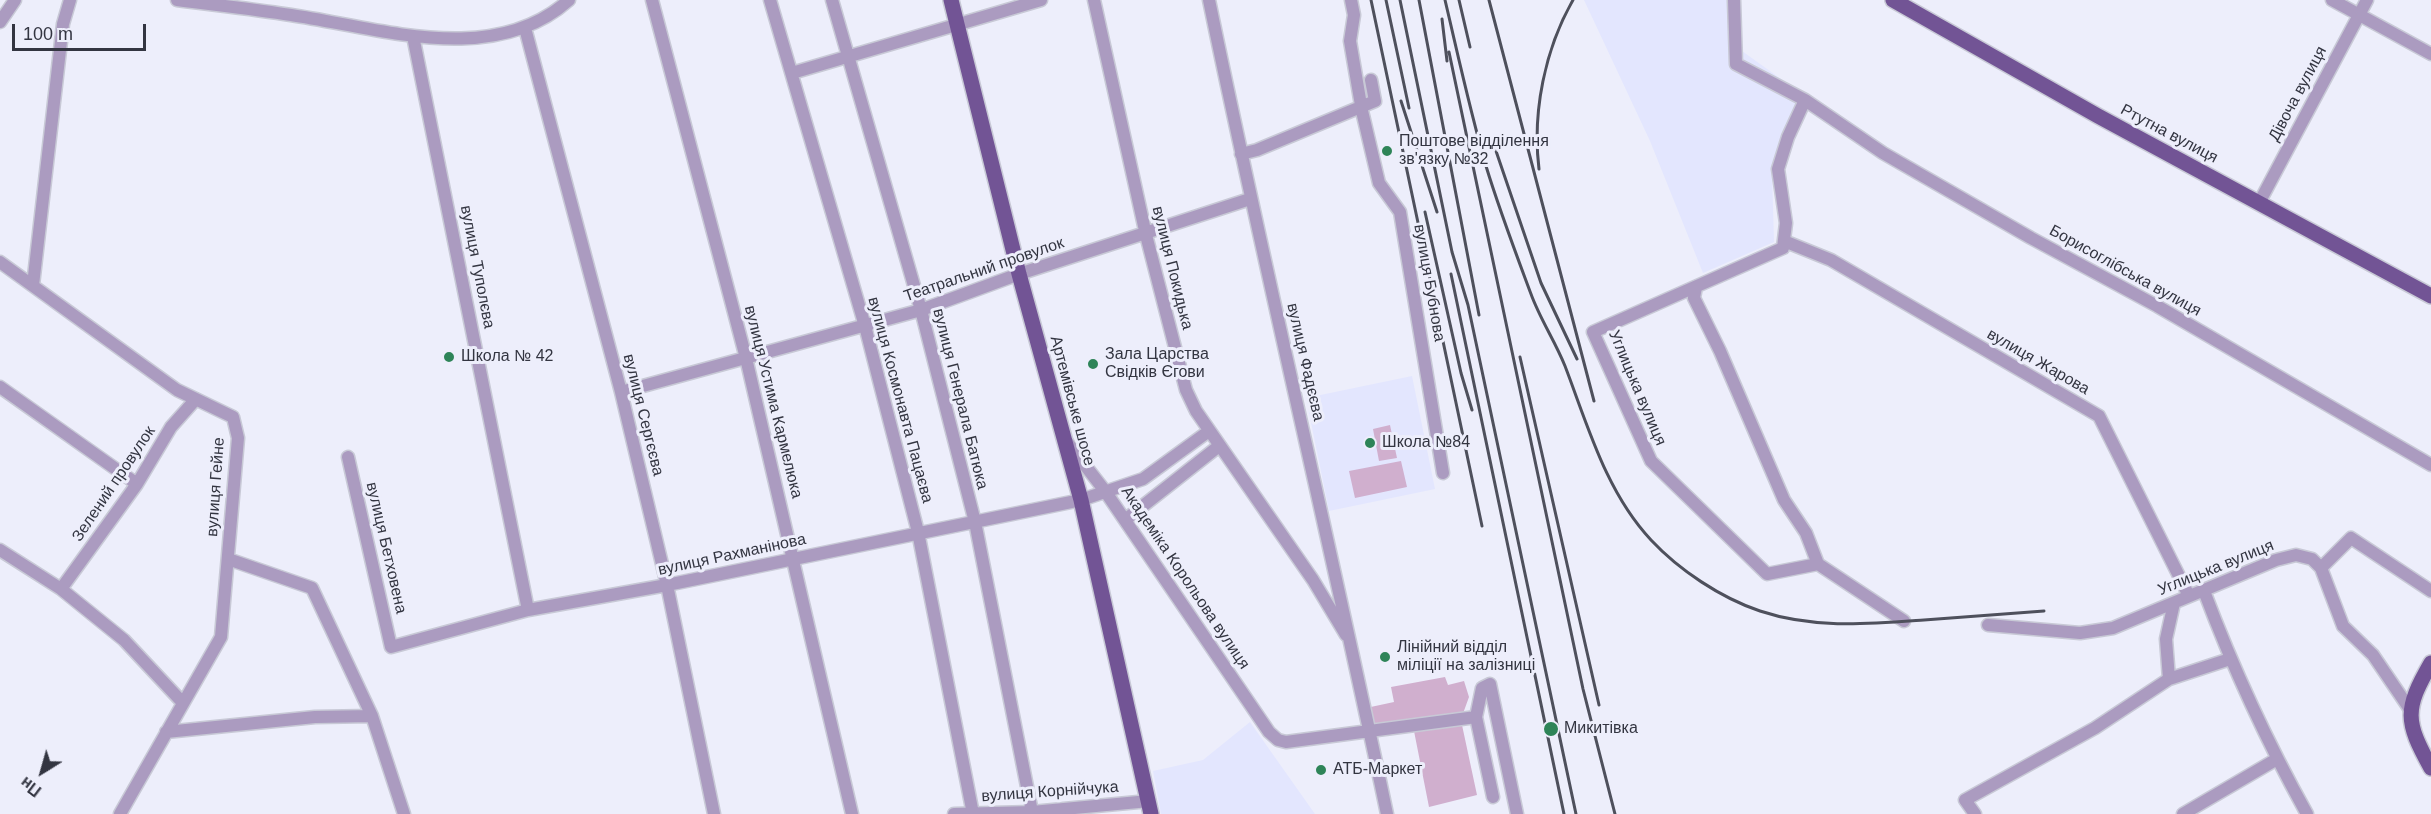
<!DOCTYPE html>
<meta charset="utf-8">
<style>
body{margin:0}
#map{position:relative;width:2431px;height:814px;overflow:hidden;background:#edeefb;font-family:Arial,sans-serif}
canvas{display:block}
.north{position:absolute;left:12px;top:742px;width:60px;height:60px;-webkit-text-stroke:4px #edeefb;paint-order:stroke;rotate:217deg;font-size:16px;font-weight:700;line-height:24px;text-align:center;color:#333541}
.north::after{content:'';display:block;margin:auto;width:21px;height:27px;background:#333541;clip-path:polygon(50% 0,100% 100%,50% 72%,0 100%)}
.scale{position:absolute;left:12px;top:24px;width:134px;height:27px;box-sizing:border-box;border:3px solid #333541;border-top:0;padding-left:8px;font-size:18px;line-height:21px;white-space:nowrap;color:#333541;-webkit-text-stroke:4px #edeefb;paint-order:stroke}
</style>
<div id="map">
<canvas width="2431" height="814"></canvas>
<div class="north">Пн</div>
<div class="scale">100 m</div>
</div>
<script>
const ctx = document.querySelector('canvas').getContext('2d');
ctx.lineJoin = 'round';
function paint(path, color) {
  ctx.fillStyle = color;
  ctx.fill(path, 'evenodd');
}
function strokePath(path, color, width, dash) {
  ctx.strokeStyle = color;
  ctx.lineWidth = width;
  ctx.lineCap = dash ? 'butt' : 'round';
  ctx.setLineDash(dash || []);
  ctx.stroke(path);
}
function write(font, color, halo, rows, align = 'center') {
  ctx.font = font + ' Arial,sans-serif';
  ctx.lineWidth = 6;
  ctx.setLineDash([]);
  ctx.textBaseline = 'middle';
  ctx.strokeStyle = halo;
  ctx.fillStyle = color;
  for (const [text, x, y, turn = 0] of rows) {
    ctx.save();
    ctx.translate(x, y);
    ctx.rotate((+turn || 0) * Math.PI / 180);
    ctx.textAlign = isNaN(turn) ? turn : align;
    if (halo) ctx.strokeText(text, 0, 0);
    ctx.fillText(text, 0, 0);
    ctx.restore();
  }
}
const built = new Path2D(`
 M 1584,0 L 1733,0 L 1742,51 L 1802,94 L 1774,161 L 1772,172 L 1774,242 L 1703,273 L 1650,141 Z
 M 1412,376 L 1435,489 L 1329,511 L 1306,398 Z
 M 1250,722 L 1315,814 L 1161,814 L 1153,771 L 1203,760 Z`);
const green = new Path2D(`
 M 1390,425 L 1397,458 L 1379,461 L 1373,429 Z
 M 1401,461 L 1407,487 L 1355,498 L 1349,471 Z
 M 1445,677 L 1448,685 L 1464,681 L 1469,697 L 1461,719 L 1371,731 L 1366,708 L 1394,702 L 1391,687 Z
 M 1462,725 L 1477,795 L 1429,807 L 1414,731 Z`);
const minor = new Path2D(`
 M 177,0 C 215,5 253,9 291,15 C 380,28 493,68 569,0
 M 652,0 L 746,358 L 852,814
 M 770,0 L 865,326 L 918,532 L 973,814
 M 832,0 L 921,310 L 975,522 L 1032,812
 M 1094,0 L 1146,235 L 1186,390 L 1196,411 L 1313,580 L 1346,635
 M 1209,0 C 1265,272 1330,542 1387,814
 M 1351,0 L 1354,15 L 1350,41 L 1362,111 L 1379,183 L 1400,212 L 1443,473
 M 1734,0 L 1736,64 L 1805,100 L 1883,153 L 2031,238 L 2157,306 L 2431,465
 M 2332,0 L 2431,54
 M 0,22 L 15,0
 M 525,28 L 621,392 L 667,585 L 714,814
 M 413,36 L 528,610
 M 792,73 L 1041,0
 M 1805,100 L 1788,137 L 1778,169 L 1786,223 L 1783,248 L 1593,332 L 1651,461 L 1767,574 L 1818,564 L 1904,621
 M 1241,154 L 1257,150 L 1375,101 L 1371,80
 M 2259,203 L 2367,0
 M 1784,241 L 1831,260 L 2099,416 L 2189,596
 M 0,262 L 177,390 L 233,417 L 238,438 L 221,637 L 120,814
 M 33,285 L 63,24 L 70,0
 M 1696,287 L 1694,298 L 1720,351 L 1784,500 L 1806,533 L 1818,564
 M 0,387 L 137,484
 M 621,392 L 921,310 L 1019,274 L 1250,199
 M 1067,442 L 1105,491 L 1269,732 L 1278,740 L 1286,742 L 1476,717 L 1482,688 L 1490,684 L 1517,814
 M 348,457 L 391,647 L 528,610 L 667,585 L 1081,500 L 1143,479 L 1209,431
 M 1125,520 L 1219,446
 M 0,550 L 61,589 L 124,640 L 183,703
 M 228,559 L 312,588 L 372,716 L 404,814
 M 2321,568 L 2351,538 L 2431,591
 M 61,589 L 137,484 L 171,427 L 196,399
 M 2204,591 C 2233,668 2267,742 2307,814
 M 1988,625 L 2080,633 L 2113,628 L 2276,560 L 2296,555 L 2312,559 L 2321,568 L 2343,626 L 2373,655 L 2411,711
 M 2169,679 L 2166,639 L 2174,603
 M 1476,717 L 1493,797
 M 166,732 L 315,717 L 372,716
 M 954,814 L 1032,812 L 1149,801
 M 1975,814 L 1965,800 L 2095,728 L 2169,679 L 2230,659
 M 2183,814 L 2277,759`);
const major = new Path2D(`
 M 951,0 L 1019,274 L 1081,500 L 1151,814
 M 1893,0 L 2098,116 L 2431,296
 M 2431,663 C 2404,710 2405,721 2431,768`);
const rail = new Path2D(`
 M 1371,0 L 1482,526
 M 1386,0 L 1409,108
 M 1400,0 L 1452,252 L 1468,305 L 1576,814
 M 1419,0 L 1479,315
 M 1445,0 C 1458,55 1470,111 1486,166 C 1499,209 1515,251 1531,294 C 1540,319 1555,341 1565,366 C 1588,426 1606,492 1651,540 C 1679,570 1721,598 1760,611 C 1814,629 1868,624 1924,620 C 1964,617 2004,614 2044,611
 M 1459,0 L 1470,47
 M 1489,0 L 1594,401
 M 1442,19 L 1447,61
 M 1449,52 L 1583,689 L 1615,814
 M 1401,101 L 1437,212
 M 1496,151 L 1541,283 L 1577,359
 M 1539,169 C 1532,112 1545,49 1573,0
 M 1425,212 L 1461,373 L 1472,410
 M 1451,274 L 1564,814
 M 1520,357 L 1599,705`);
const markers = [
 [1387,151,6,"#2e8458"],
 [449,357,6,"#2e8458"],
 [1093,364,6,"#2e8458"],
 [1370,443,6,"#2e8458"],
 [1385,657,6,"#2e8458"],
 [1551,729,8,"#2e8458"],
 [1321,770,6,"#2e8458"]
];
const streetNames = [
 ["Дівоча вулиця",2298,94,-62],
 ["Ртутна вулиця",2169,134,28],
 ["вулиця Туполєва",477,267,79],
 ["вулиця Покидька",1172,268,76],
 ["Театральний провулок",984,270,-19],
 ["Борисоглібська вулиця",2125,271,29],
 ["вулиця Бубнова",1429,283,80],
 ["вулиця Фадєєва",1305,362,77],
 ["вулиця Жарова",2038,362,30],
 ["Углицька вулиця",1637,388,67],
 ["вулиця Генерала Батюка",960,399,76],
 ["вулиця Космонавта Пацаєва",900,400,75],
 ["Артемівське шосе",1072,401,75],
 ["вулиця Устима Кармелюка",773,402,76],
 ["вулиця Сергєєва",643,415,76],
 ["Зелений провулок",114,484,-56],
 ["вулиця Гейне",216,487,-86],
 ["вулиця Бетховена",386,548,77],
 ["вулиця Рахманінова",732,555,-12],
 ["Углицька вулиця",2216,568,-22],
 ["Академіка Корольова вулиця",1185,578,56],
 ["вулиця Корнійчука",1050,792,-4]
];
const poiNames = [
 ["Поштове відділення",1399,142],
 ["зв'язку №32",1399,160],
 ["Зала Царства",1105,355],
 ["Свідків Єгови",1105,373],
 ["Школа № 42",461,357],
 ["Школа №84",1382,443],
 ["Лінійний відділ",1397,648],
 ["міліції на залізниці",1397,666],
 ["Микитівка",1564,729],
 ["АТБ-Маркет",1333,770]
];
paint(built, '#e3e6fe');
paint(green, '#d0afce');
strokePath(minor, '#c8c9d6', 15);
strokePath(major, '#c8c9d6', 18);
strokePath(minor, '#ab9bc0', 12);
strokePath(major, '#725495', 15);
strokePath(rail, '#4e505c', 3);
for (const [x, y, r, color] of markers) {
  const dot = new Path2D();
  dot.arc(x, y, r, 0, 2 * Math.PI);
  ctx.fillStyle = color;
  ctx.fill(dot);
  strokePath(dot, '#edeefb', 2);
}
write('16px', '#333541', '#edeefb', streetNames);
write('16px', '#333541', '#edeefb', poiNames, 'left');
</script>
